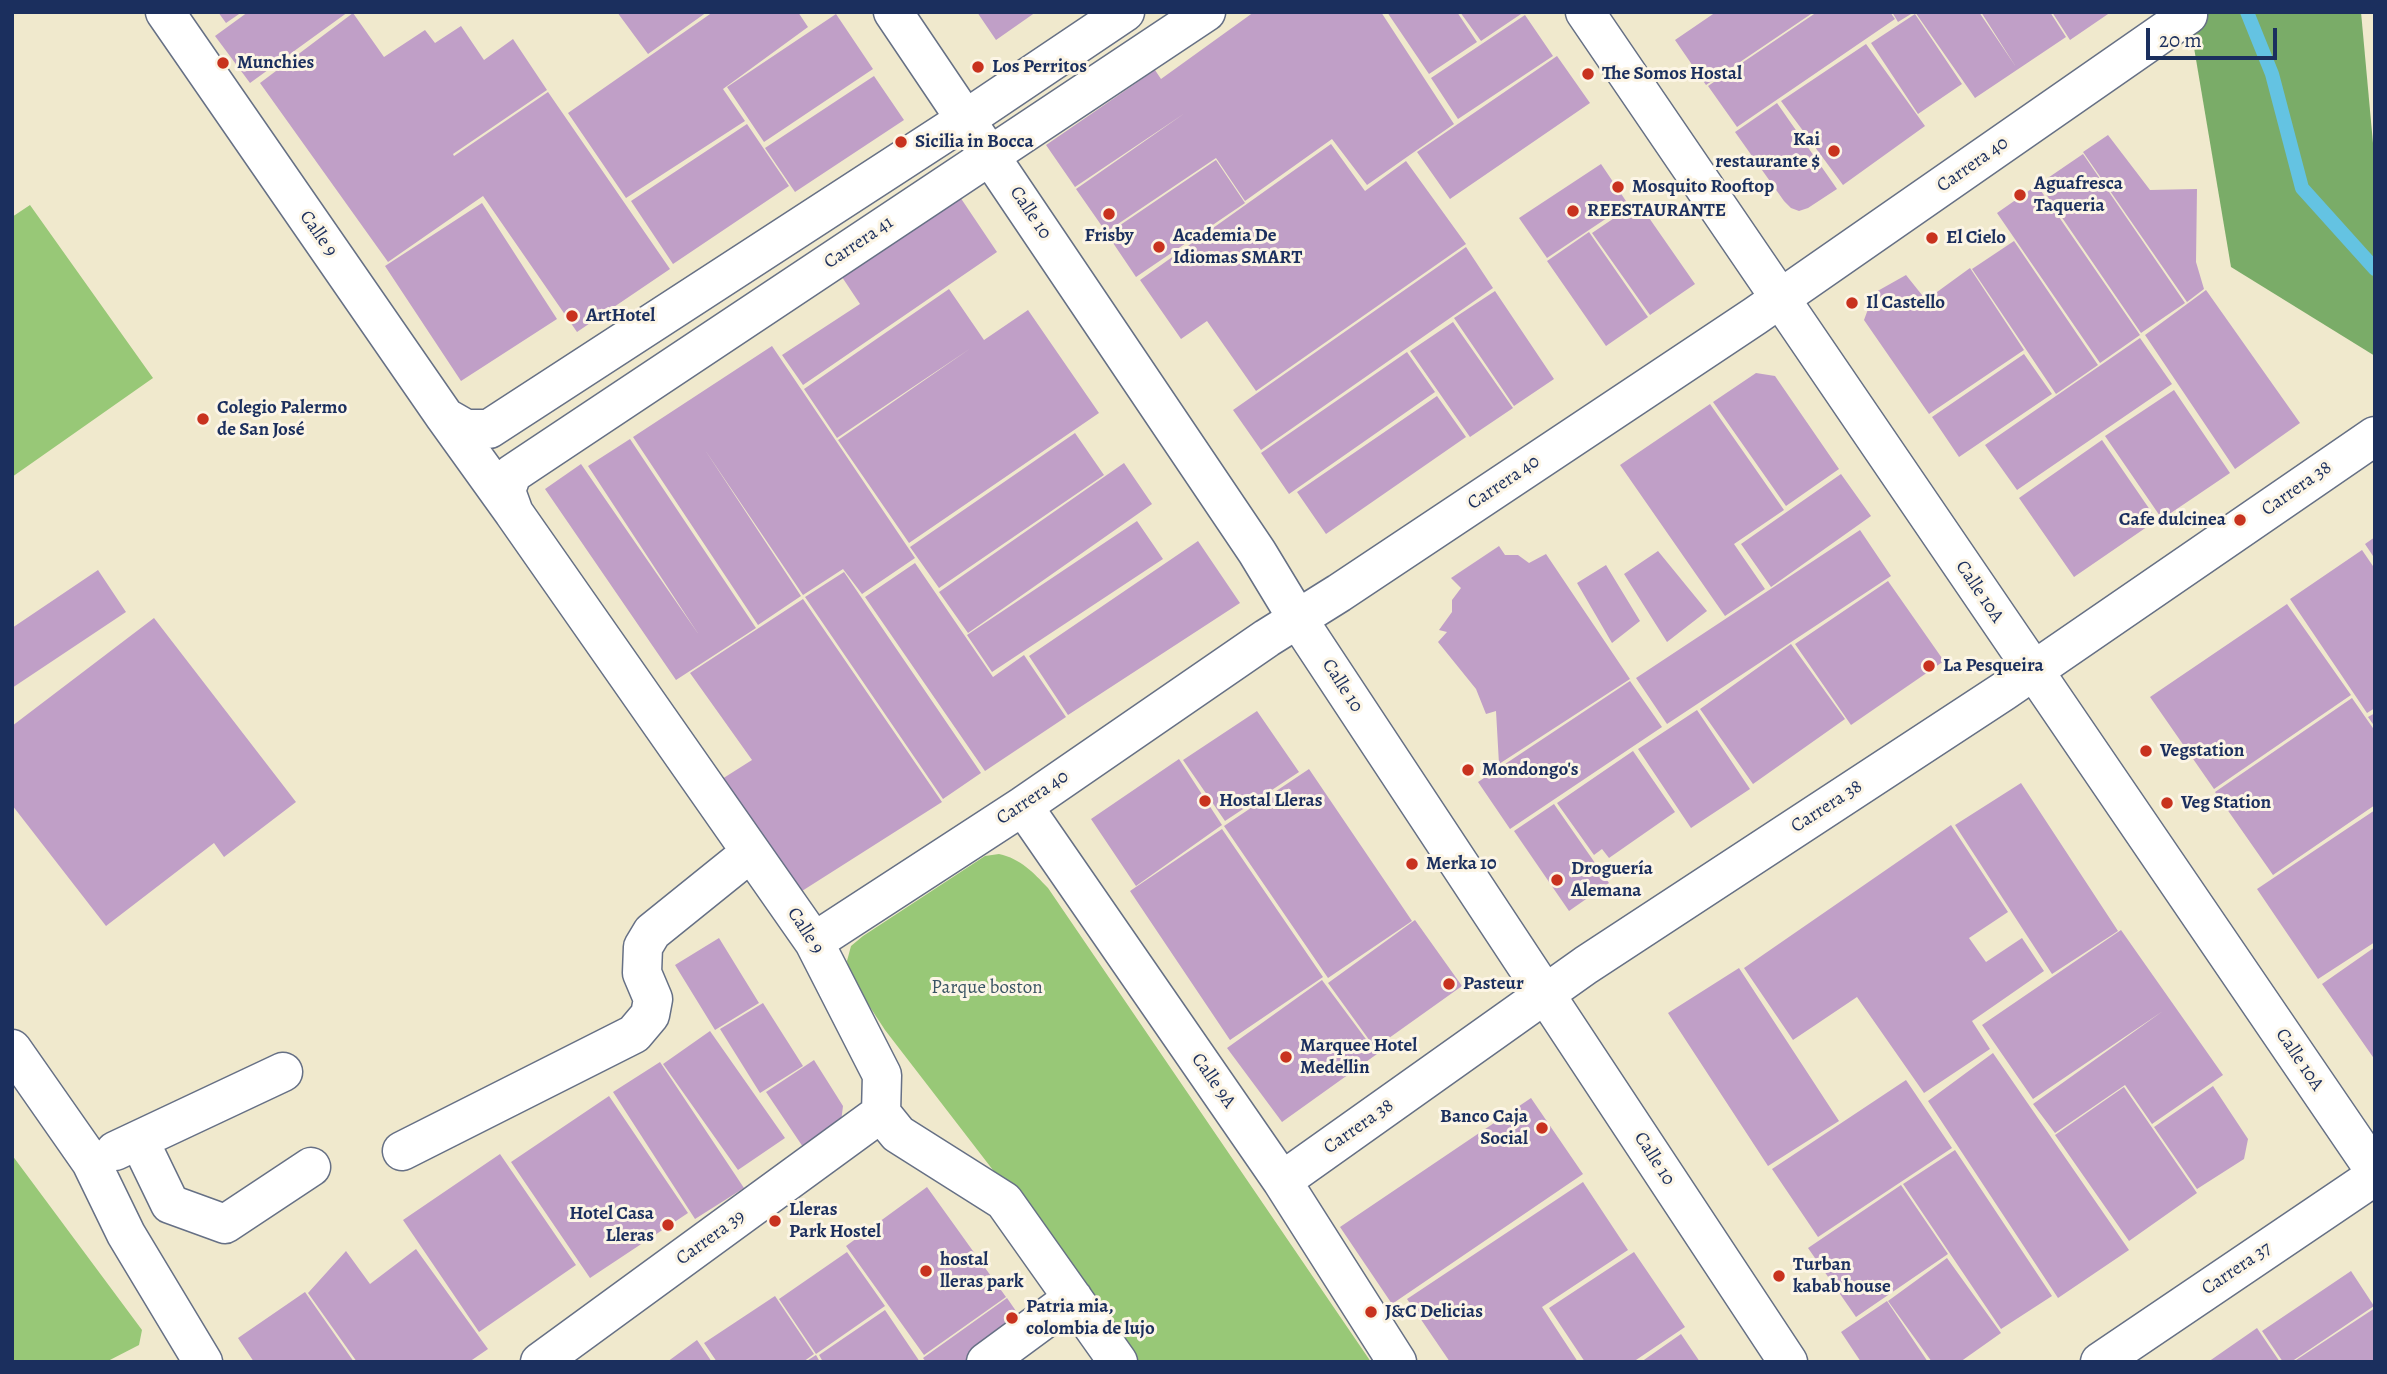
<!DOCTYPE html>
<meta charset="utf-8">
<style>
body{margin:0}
#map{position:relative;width:2387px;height:1374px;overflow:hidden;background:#f0e9cd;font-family:Alegreya,serif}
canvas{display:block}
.frame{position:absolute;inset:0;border:14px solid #1b2f5e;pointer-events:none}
.scale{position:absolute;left:2146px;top:28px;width:131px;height:32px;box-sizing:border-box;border:4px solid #1b2f5e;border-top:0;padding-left:9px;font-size:21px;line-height:24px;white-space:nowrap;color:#1b2f5e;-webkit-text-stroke:5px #fcf5e5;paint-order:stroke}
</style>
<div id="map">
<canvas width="2387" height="1374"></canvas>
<div class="frame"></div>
<div class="scale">20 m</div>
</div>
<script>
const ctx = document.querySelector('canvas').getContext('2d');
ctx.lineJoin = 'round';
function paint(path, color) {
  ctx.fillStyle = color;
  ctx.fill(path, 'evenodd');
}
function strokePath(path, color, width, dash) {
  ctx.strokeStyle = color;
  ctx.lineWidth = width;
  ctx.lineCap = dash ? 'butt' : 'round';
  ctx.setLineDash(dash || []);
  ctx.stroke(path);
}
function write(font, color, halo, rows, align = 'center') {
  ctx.font = font + ' Alegreya,serif';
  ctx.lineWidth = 6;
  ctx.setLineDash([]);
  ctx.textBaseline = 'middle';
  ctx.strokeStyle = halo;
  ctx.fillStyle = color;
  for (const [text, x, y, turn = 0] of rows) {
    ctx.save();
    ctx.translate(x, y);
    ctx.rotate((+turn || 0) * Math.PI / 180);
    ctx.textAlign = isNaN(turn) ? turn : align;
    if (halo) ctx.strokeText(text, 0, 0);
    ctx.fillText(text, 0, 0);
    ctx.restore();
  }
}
const green = new Path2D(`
 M 30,205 L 153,378 L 12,477 L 12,217 Z
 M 999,854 C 1021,859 1033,872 1048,888 L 1371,1362 L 1132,1362 L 1006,1187 L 885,1030 L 851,978 L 847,961 L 851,946 L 863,936 L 985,856 Z
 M 12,1155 L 142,1330 L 139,1345 L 106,1362 L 12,1362 Z`);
const forest = new Path2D(`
 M 2188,12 L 2361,12 L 2375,165 L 2375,356 L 2231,267 Z`);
const stream = new Path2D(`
 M 2247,12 L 2272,74 L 2302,188 L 2375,269`);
const building = new Path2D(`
 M 218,12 L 242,12 L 226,23 Z
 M 248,12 L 348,12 L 250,83 L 215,36 Z
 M 617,12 L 707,12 L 648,54 Z
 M 713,12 L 798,12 L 808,27 L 723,89 L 745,121 L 626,198 L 568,113 Z
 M 977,12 L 1036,12 L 996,40 Z
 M 1254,12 L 1381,12 L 1454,124 L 1367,185 L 1332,139 L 1245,201 L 1216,158 L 1106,232 L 1076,189 L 1185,113 L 1075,187 L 1046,145 L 1155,70 L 1161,79 Z
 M 1387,12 L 1457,12 L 1477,42 L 1429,74 Z
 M 1460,12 L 1524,12 L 1481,41 Z
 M 1716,12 L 1814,12 L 1706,85 L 1675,40 Z
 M 1817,12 L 1890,12 L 1895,19 L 1737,127 L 1708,86 Z
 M 1892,12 L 1910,12 L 1911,14 L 1898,22 Z
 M 1915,12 L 1979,12 L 2016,67 L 1981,12 L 2050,12 L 2066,37 L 1975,98 Z
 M 2052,12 L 2111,12 L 2070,40 Z
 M 353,13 L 384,57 L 425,30 L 435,43 L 461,26 L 484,60 L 513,39 L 547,90 L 453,154 L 454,156 L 548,92 L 670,269 L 577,332 L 483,196 L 388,262 L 260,83 Z
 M 836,14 L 873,69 L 764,142 L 727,87 Z
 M 1915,14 L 1962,84 L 1918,114 L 1871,43 Z
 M 1525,15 L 1553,56 L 1458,119 L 1431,78 Z
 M 1866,44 L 1925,126 L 1843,185 L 1781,101 Z
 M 1557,56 L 1590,103 L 1450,199 L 1417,152 Z
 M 874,76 L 904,120 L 795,192 L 765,148 Z
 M 1777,103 L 1837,189 L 1808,208 L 1799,211 L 1791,208 L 1784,201 L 1735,132 Z
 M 747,124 L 789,186 L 673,264 L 631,201 Z
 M 2108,135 L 2150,190 L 2197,189 L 2196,262 L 2204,289 L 2187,302 L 2083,152 Z
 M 1331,144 L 1365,191 L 1406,161 L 1466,244 L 1256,391 L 1207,321 L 1181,339 L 1140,280 Z
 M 2083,154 L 2185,303 L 2141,333 L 2039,184 Z
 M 1216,160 L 1245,203 L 1136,277 L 1107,234 Z
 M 1601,164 L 1628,204 L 1547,258 L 1519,218 Z
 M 2037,185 L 2140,335 L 2100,363 L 1997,213 Z
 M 960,197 L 997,252 L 803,385 L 782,355 L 860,304 L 842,277 Z
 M 1638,202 L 1695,284 L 1650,315 L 1592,233 Z
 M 482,203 L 557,319 L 461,381 L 385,266 Z
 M 1589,232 L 1648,317 L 1606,346 L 1547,261 Z
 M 2014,241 L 2098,365 L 2056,394 L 1972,269 Z
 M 1466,247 L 1493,288 L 1261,450 L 1233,410 Z
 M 1970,268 L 2024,350 L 1929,414 L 1864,320 L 1874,293 L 1906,275 L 1926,300 Z
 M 949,289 L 984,340 L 1028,310 L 1099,413 L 909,543 L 838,440 L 971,348 L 837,438 L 804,389 Z
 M 2206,290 L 2300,423 L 2235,469 L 2145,335 Z
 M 1495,291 L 1554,379 L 1514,406 L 1454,318 Z
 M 1453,322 L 1513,408 L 1470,437 L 1410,351 Z
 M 2140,338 L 2172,384 L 2017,490 L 1985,445 Z
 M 772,346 L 915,558 L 862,594 L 843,569 L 803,595 L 705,450 L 801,596 L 758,625 L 633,437 Z
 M 1407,352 L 1435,392 L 1289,494 L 1261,453 Z
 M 2024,354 L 2052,394 L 1959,457 L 1932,417 Z
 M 1756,373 L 1775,376 L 1839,469 L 1786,506 L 1713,402 Z
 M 2174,390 L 2230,473 L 2162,519 L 2105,436 Z
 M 1437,396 L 1466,437 L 1326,534 L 1297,492 Z
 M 1710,404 L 1784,510 L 1734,544 L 1765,589 L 1725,616 L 1620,465 Z
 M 1075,433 L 1104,475 L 939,588 L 910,547 Z
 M 630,439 L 756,628 L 676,680 L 545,489 L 581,464 L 699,635 L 588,466 Z
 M 2102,440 L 2157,520 L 2074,577 L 2019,498 Z
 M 1124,463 L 1152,504 L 968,633 L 939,592 Z
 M 1841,474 L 1871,516 L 1771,587 L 1741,544 Z
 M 1137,521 L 1163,559 L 992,672 L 967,635 Z
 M 1860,530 L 1891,576 L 1667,724 L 1636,678 Z
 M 2375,537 L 2375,559 L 2365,544 Z
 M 1198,541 L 1240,603 L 1068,715 L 1029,656 Z
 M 1499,546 L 1505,555 L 1518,555 L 1529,563 L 1546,554 L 1630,679 L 1499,764 L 1496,711 L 1486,714 L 1476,689 L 1438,642 L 1447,632 L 1439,630 L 1452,612 L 1452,600 L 1461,588 L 1451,578 Z
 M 2362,550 L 2375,569 L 2375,708 L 2367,713 L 2290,599 Z
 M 1658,551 L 1707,611 L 1667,642 L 1624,574 Z
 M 915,563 L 993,677 L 1024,655 L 1066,717 L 985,771 L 865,597 Z
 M 1606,565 L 1640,621 L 1612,643 L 1577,583 Z
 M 98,570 L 126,612 L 12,688 L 12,628 Z
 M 844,572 L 981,773 L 943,799 L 805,597 Z
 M 1888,581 L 1944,661 L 1851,725 L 1795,644 Z
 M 803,599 L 942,802 L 802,891 L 722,779 L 752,760 L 690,673 Z
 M 2287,604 L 2351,695 L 2214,789 L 2150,697 Z
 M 154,618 L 296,802 L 224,857 L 214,843 L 106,926 L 12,805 L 12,726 Z
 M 1791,644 L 1845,719 L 1753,784 L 1700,709 Z
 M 1630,681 L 1662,727 L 1510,829 L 1478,782 Z
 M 2352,698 L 2375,731 L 2375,805 L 2273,875 L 2215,792 Z
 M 1697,710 L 1750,789 L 1691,828 L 1638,749 Z
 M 1257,711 L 1299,772 L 1225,821 L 1183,760 Z
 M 2375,713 L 2375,727 L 2368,717 Z
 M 1633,751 L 1675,812 L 1609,858 L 1602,849 L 1594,855 L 1557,803 Z
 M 1179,759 L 1222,825 L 1136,886 L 1091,819 Z
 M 1309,769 L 1412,921 L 1328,978 L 1224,826 Z
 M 2021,783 L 2118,931 L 2052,974 L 1955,825 Z
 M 1554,804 L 1609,883 L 1569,911 L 1514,831 Z
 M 2375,810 L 2375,942 L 2318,979 L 2257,889 Z
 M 1951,825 L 2008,912 L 1969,938 L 1986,962 L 2022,938 L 2044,971 L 1972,1021 L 1990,1049 L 1924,1093 L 1857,997 L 1793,1040 L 1744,968 Z
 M 1222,829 L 1323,977 L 1230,1040 L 1130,891 Z
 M 1415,920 L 1462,986 L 1375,1048 L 1328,983 Z
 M 2121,930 L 2223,1075 L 2152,1124 L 2125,1085 L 2055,1133 L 2033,1104 L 2163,1011 L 2033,1099 L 1982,1025 Z
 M 719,938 L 759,1003 L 715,1030 L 675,965 Z
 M 2375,947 L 2375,1060 L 2322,984 Z
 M 1739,968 L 1839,1121 L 1768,1166 L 1668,1013 Z
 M 1322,980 L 1377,1054 L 1282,1122 L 1227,1048 Z
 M 763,1003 L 803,1066 L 760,1093 L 720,1029 Z
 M 710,1031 L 785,1138 L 738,1170 L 663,1064 Z
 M 1993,1053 L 2129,1250 L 2058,1298 L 1928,1101 Z
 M 814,1060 L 843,1106 L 841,1122 L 803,1147 L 766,1092 Z
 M 660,1062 L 744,1188 L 695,1219 L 613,1092 Z
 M 1906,1080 L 1952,1148 L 1818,1237 L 1772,1169 Z
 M 2213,1086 L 2248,1139 L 2244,1159 L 2197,1189 L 2154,1127 Z
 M 2124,1087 L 2197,1193 L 2129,1241 L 2055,1135 Z
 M 609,1096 L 688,1213 L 590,1278 L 511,1162 Z
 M 1531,1098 L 1583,1174 L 1392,1304 L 1340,1227 Z
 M 1955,1150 L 2052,1296 L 2001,1329 L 1903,1184 Z
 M 500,1154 L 576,1265 L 479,1332 L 403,1220 Z
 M 1583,1182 L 1628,1250 L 1542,1307 L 1578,1362 L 1450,1362 L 1407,1299 Z
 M 1901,1185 L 1948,1254 L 1856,1317 L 1808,1248 Z
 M 927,1187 L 1006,1297 L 924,1355 L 846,1246 Z
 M 416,1249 L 488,1349 L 469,1362 L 357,1362 L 308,1293 L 346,1251 L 370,1284 Z
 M 847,1252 L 885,1306 L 816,1354 L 779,1299 Z
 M 1634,1252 L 1685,1327 L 1633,1362 L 1585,1362 L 1549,1308 Z
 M 1947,1258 L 2001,1333 L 1960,1362 L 1932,1362 L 1888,1301 Z
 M 2351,1271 L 2374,1306 L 2291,1362 L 2283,1362 L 2262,1331 Z
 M 305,1292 L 354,1362 L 254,1362 L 238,1338 Z
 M 775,1296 L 814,1354 L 803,1362 L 717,1362 L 704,1343 Z
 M 1007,1298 L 1027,1327 L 979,1362 L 926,1362 L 923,1358 Z
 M 1887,1301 L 1928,1362 L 1861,1362 L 1841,1332 Z
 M 2375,1308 L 2375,1362 L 2293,1362 Z
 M 885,1310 L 920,1362 L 823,1362 L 819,1355 Z
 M 2257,1328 L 2280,1362 L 2208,1362 Z
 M 1681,1334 L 1700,1362 L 1641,1362 Z
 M 697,1340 L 712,1362 L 667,1362 Z
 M 816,1355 L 820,1362 L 805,1362 Z`);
const minor = new Path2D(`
 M 165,12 L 445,417 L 466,429 L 489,429 L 966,119 L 1125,12
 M 445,417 L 514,513
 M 1023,806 L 1282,1181 L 1397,1362
 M 814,942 L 1023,806 L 1267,638 L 1339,593 L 1755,316 L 2188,15
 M 12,1049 L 91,1162 L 126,1234 L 203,1362
 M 139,1140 L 170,1204 L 225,1224 L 311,1167
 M 115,1151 L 283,1072
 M 402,1151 L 634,1034 L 650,1015 L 653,999 L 642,973 L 643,947 L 652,932 L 750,853
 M 1282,1181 L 1586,965 L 2004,691 L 2375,436
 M 540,1362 L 881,1113
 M 986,1362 L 1073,1298
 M 1118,1362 L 1004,1201 L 898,1134 L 881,1113 L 882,1075 L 814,942 L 514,513 L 506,491 L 512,474 L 1206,12
 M 2100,1362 L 2375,1176`);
const major = new Path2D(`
 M 893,12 L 1257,552 L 1297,618 L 1788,1362
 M 1585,12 L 2375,1171`);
const markers = [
 [223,63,7,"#c8321e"],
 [978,67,7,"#c8321e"],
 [1588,74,7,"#c8321e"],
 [901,142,7,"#c8321e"],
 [1834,151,7,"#c8321e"],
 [1618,187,7,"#c8321e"],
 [2020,195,7,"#c8321e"],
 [1573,211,7,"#c8321e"],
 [1109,214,7,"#c8321e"],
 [1932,238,7,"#c8321e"],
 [1159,247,7,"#c8321e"],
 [1852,303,7,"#c8321e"],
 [572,316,7,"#c8321e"],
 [203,419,7,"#c8321e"],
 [2240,520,7,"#c8321e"],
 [1929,666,7,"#c8321e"],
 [2146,751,7,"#c8321e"],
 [1468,770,7,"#c8321e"],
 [1205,801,7,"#c8321e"],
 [2167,803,7,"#c8321e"],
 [1412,864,7,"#c8321e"],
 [1557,880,7,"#c8321e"],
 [1449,984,7,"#c8321e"],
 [1286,1057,7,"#c8321e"],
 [1542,1128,7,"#c8321e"],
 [775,1221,7,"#c8321e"],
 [668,1225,7,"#c8321e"],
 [926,1271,7,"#c8321e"],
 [1779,1276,7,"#c8321e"],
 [1371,1312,7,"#c8321e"],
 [1012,1318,7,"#c8321e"]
];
const poiNames = [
 ["Munchies",237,63],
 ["Los Perritos",992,67],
 ["The Somos Hostal",1602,74],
 ["Kai",1820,140,"right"],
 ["restaurante $",1820,162,"right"],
 ["Sicilia in Bocca",915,142],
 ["Aguafresca",2034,184],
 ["Taqueria",2034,206],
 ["Mosquito Rooftop",1632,187],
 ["REESTAURANTE",1587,211],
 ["Frisby",1109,236,"center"],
 ["Academia De",1173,236],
 ["Idiomas SMART",1173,258],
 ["El Cielo",1946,238],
 ["Il Castello",1866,303],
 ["ArtHotel",586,316],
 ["Colegio Palermo",217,408],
 ["de San José",217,430],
 ["Cafe dulcinea",2226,520,"right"],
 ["La Pesqueira",1943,666],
 ["Vegstation",2160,751],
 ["Mondongo's",1482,770],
 ["Hostal Lleras",1219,801],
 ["Veg Station",2181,803],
 ["Merka 10",1426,864],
 ["Droguería",1571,869],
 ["Alemana",1571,891],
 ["Pasteur",1463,984],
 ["Marquee Hotel",1300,1046],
 ["Medellin",1300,1068],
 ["Banco Caja",1528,1117,"right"],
 ["Social",1528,1139,"right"],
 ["Lleras",789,1210],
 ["Park Hostel",789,1232],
 ["Hotel Casa",654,1214,"right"],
 ["Lleras",654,1236,"right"],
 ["hostal",940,1260],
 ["lleras park",940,1282],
 ["Turban",1793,1265],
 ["kabab house",1793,1287],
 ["Patria mia,",1026,1307],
 ["colombia de lujo",1026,1329],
 ["J&C Delicias",1385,1312]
];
const streetNames = [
 ["Carrera 40",1973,165,-35],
 ["Calle 10",1030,213,56],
 ["Calle 9",318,234,55],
 ["Carrera 41",859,243,-34],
 ["Carrera 40",1504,483,-34],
 ["Carrera 38",2297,489,-35],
 ["Calle 10A",1979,592,56],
 ["Calle 10",1342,686,57],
 ["Carrera 40",1033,798,-34],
 ["Carrera 38",1827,807,-33],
 ["Calle 9",805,931,57],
 ["Calle 10A",2299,1060,56],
 ["Calle 9A",1213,1081,55],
 ["Carrera 38",1359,1127,-35],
 ["Calle 10",1654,1159,57],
 ["Carrera 39",711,1238,-36],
 ["Carrera 37",2237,1269,-34]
];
const parkNames = [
 ["Parque boston",987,988]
];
paint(green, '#98c877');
paint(forest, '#7aac68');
strokePath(stream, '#64c3e2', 14);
paint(building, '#c09fc7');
strokePath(minor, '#667085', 41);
strokePath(major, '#667085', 41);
strokePath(minor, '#fff', 38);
strokePath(major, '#fff', 38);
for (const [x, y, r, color] of markers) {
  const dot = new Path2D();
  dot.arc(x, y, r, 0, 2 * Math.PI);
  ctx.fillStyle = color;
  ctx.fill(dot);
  strokePath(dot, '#fcf5e5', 2.5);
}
write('bold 19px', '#1b2f5e', '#fcf5e5', poiNames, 'left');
write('19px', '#1b2f5e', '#fcf5e5', streetNames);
write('19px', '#3a5564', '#fcf5e5', parkNames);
</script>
